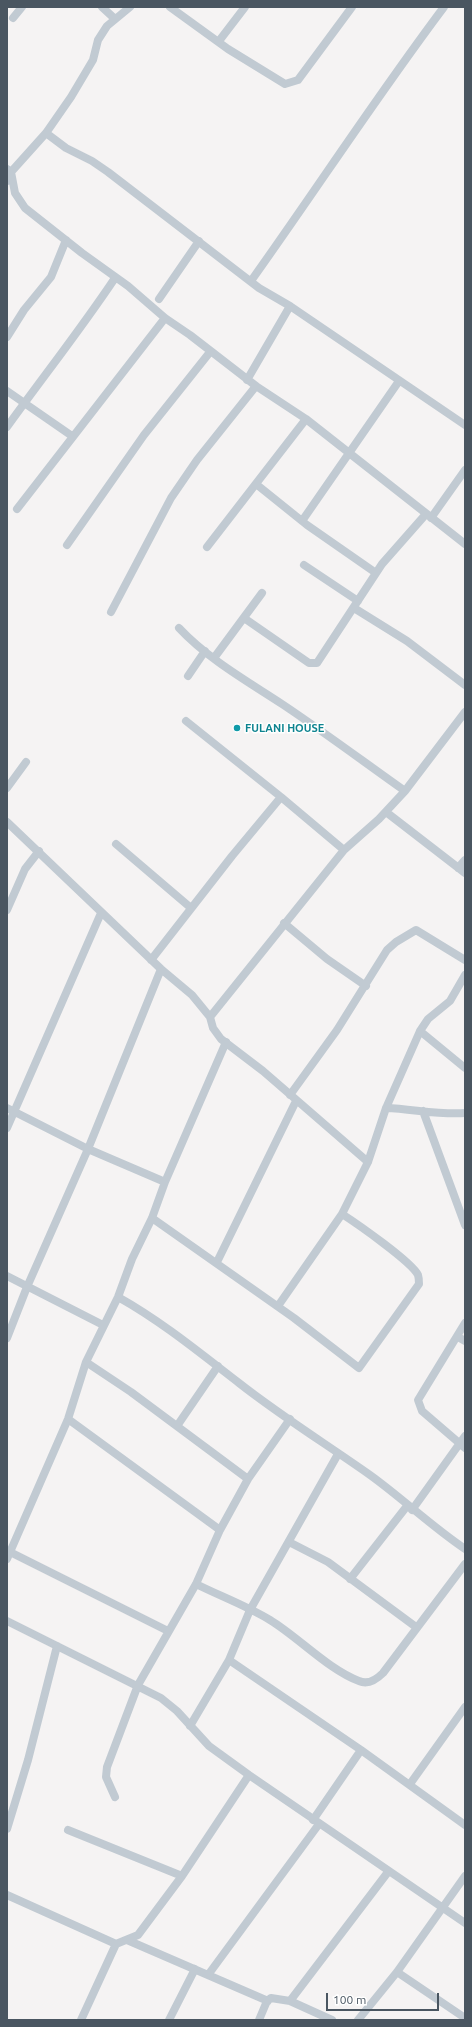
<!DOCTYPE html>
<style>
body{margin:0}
#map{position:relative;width:472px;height:2027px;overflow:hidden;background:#f5f3f3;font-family:Ubuntu,sans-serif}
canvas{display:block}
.frame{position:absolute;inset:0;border:8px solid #4a5661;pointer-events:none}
.scale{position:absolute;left:326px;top:1993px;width:113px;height:18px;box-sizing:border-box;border:2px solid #4a5661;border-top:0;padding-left:5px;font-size:12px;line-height:14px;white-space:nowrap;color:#4a5661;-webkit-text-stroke:3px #fff;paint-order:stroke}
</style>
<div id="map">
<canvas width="472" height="2027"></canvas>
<div class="frame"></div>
<div class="scale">100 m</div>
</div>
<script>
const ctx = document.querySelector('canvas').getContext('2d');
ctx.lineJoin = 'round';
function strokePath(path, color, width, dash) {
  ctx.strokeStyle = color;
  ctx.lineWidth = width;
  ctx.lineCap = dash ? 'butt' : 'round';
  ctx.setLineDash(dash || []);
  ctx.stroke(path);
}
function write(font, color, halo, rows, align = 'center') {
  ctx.font = font + ' Ubuntu,sans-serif';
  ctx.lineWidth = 3;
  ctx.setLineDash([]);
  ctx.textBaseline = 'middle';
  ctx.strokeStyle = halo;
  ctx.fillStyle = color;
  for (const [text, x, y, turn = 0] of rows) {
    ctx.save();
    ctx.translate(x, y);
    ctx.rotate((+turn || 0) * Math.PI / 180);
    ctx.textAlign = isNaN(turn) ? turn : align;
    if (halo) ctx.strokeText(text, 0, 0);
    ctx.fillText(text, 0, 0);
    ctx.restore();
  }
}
const minor = new Path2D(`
 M 102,7 L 115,19
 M 170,7 L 228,49 L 285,84 L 298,80 L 352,7
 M 13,18 L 22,7
 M 219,41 L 245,7
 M 46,133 L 66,148 L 92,161 L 108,172 L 259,288 L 290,306 L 465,425
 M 7,169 L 11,172 L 15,193 L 25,208 L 82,253 L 128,286 L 165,318 L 190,335 L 256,386 L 306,419 L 465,544
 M 7,181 L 11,172 L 46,133 L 71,97 L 93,60 L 98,40 L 107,26 L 130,7
 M 251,281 C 316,190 377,96 444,7
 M 159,299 L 199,241
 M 7,337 L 24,310 L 51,277 L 66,240
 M 247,380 L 290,306
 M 7,391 L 72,436
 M 7,427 C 43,377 81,329 115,278
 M 256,484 L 307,525 L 376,573
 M 17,509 L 165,318
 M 431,518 L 465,470
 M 302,521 L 399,381
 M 67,545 L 144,435 L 210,352
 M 207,547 L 306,419
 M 304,565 L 358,601
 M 354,608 L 407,641 L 465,685
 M 111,612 L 171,498 L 197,460 L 256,386
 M 244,618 L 309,663 L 317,663 L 382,564 L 426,514
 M 179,628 C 208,659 247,681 282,704 C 324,732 364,762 405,791
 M 214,658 L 262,593
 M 188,676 L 205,651
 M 186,721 L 281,797 L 344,850
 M 7,788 L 26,762
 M 386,812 L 465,873
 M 7,822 L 161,969 L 192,995 L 210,1017 L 213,1028 L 221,1039 L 263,1071 L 368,1162
 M 116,844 L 191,908
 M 458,868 L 465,860
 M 7,910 L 25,869 L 39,851
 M 284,923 L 327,959 L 366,986
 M 151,960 L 232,856 L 281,797
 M 210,1017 L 344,850 L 379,819 L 405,791 L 465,712
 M 420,1031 L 465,1068
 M 290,1095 L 337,1030 L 387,950 L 396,942 L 416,930 L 465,960
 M 7,1108 L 88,1149 L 165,1182
 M 386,1108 C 413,1109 439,1115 465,1113
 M 423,1111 L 465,1225
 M 7,1128 L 101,913
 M 152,1218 L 294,1318 L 359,1368 L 419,1284 C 419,1282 419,1278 418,1275 C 412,1262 356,1223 342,1214
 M 217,1262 L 296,1101
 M 7,1276 L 103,1325
 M 118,1297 C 161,1321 200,1353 239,1383 C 281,1416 326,1444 370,1475 C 402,1498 431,1526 465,1549
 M 278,1306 L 342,1214 L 368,1162 L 386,1108 L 420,1031 L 428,1019 L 450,1001 L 465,975
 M 465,1323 L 418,1400 L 422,1411 L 465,1448
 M 458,1337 L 465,1341
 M 7,1338 L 27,1287 L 88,1149 L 161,969
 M 86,1362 L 131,1392 L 248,1479
 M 68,1419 L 220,1530
 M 177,1426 L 218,1366
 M 412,1510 L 465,1436
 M 289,1542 L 328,1562 L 416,1627
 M 10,1552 L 168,1631
 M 7,1559 L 68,1419 L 86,1362 L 118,1297 L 132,1259 L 152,1218 L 165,1182 L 226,1042
 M 350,1579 L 407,1506
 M 196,1584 C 220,1596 247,1606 270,1620 C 298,1637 329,1670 359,1681 C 368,1685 377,1679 383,1673 L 465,1564
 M 7,1621 L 161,1698 L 177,1711 L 209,1746 L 249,1775 L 465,1923
 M 229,1660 L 361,1750 L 465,1825
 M 190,1726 L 229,1660 L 250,1610 L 338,1454
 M 410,1784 L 465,1707
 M 115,1797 L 106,1777 L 107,1767 L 138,1685 L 196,1584 L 220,1530 L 248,1479 L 290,1419
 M 313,1820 L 361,1750
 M 7,1829 L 28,1760 L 57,1646
 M 68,1830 L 182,1876
 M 7,1895 L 116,1944 L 138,1935 L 182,1876 L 249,1775
 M 127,1940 L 268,2001
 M 397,1972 L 465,2018
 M 208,1975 L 319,1824
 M 290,2001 L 388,1872
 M 81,2020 L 116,1944
 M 169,2020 L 195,1969
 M 259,2020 L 267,2001 L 271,1998 L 290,2001 L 332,2020
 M 358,2020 L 397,1972 L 465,1876`);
const markers = [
 [237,728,4,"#0f9aa8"]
];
const cultureNames = [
 ["FULANI HOUSE",245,728]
];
strokePath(minor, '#c1cad2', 8);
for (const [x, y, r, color] of markers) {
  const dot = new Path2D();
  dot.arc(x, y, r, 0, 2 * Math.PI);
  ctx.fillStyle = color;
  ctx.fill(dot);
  strokePath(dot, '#fff', 1.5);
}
write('bold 11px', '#0d838f', '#fff', cultureNames, 'left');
</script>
